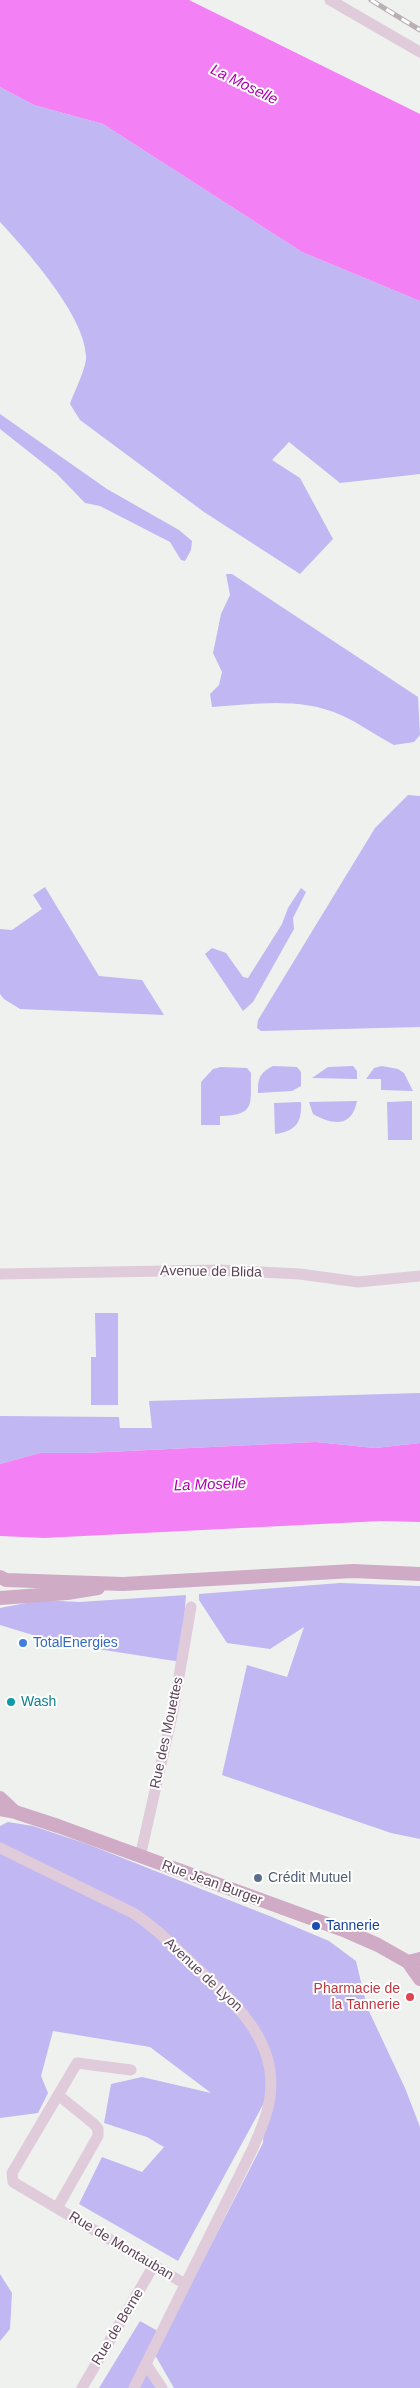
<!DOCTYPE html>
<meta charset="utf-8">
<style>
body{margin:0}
canvas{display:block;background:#eef1ee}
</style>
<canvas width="420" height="2388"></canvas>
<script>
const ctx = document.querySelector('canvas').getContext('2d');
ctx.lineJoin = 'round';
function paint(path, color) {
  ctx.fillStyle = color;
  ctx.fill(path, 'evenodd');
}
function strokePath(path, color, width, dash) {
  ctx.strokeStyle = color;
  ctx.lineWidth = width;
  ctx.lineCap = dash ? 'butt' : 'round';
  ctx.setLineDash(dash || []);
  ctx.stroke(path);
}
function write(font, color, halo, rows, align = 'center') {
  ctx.font = font + ' Helvetica,sans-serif';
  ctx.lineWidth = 4;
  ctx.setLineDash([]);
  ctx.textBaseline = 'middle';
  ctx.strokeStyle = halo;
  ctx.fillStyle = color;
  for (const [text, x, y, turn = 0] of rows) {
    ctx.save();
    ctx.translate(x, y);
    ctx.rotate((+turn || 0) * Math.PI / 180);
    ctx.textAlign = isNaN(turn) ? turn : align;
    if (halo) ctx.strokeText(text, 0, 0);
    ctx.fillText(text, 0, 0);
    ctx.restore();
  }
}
const green = new Path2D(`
 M 0,87 L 34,105 L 103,124 L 302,252 L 420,301 L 420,474 L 340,483 L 289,442 L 272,460 L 300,478 L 333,539 L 300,574 L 204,512 L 80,420 L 70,404 C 74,392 87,367 86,356 C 85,316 27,251 0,222 Z
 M 0,414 L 107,489 L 179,530 L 192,541 L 191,550 L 185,561 L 181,560 L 170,542 L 100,506 L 85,503 L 57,474 L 0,429 Z
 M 226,574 L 232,574 L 418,697 L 420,735 L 414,742 L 394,745 C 377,736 359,723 341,715 C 300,697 255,704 212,707 L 210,694 L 219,685 L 222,672 L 213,653 L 221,614 L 230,595 Z
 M 408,795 L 420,796 L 420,1027 L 261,1031 L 257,1028 L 258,1020 L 375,828 Z
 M 45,887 L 99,976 L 142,980 L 164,1015 L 20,1009 L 4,999 L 0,994 L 0,929 L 12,930 L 42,909 L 33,895 Z
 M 301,888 L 306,892 L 293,918 L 294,929 L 253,1002 L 243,1011 L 205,954 L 212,948 L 226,953 L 243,977 L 248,978 L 282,924 L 288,908 Z
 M 273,1066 L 297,1067 L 301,1072 L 301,1086 L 292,1091 L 258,1093 C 258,1079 259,1073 273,1066 Z
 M 353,1066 L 357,1071 L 357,1079 L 312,1078 L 328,1067 Z
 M 382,1066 L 398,1069 L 404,1073 L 413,1091 L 381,1090 L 381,1079 L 366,1079 L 374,1068 Z
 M 221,1067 L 247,1068 L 251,1073 C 250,1104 257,1115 220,1116 L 220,1125 L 201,1125 L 201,1082 L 213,1069 Z
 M 357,1101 C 352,1128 332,1125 313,1114 L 309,1102 Z
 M 412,1101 L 412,1140 L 388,1140 L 387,1102 Z
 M 301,1102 C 302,1123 296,1131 275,1134 L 274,1103 Z
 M 95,1313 L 118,1313 L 118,1405 L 91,1405 L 91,1357 L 96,1357 Z
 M 420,1393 L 420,1443 L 375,1448 L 316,1442 L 86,1453 L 40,1453 L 0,1464 L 0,1416 L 119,1417 L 120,1428 L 152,1428 L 149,1401 Z
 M 340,1583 L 420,1586 L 420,1839 L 391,1833 L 222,1775 L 247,1665 L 287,1677 L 304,1627 L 270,1649 L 227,1643 L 199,1600 L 199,1594 Z
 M 186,1595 L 181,1662 L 59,1643 L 0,1625 L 0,1608 L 42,1600 L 79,1602 Z
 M 8,1822 L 33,1826 L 87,1844 L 272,1917 L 329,1941 L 356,1961 L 367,2007 L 405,2088 L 420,2127 L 420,2388 L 174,2388 L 151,2348 L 141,2363 L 158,2388 L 99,2388 L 140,2321 L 165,2335 L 263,2143 L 265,2101 L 178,2261 L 79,2204 L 102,2157 L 142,2172 L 164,2147 L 147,2137 L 104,2123 L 111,2084 L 142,2077 L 211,2093 L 150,2047 L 53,2031 L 41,2076 L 48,2093 L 38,2113 L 0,2118 L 0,1826 Z
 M 0,2274 L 12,2293 L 10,2329 L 0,2341 Z`);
const water = new Path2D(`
 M 0,0 L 189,0 L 420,114 L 420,301 L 302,252 L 103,124 L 34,105 L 0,87 Z
 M 316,1442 L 375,1448 L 420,1443 L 420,1522 L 381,1521 L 44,1538 L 0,1536 L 0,1464 L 40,1453 L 86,1453 Z`);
const minor = new Path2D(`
 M 330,0 L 420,52
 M 0,1274 L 219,1270 L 300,1274 L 358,1282 L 420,1276
 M 0,1848 L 133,1913 C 157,1928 176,1949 197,1968 C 236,2004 281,2043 269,2103 C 266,2119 259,2134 252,2150 L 134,2388
 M 140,1857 L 173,1711 L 191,1607
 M 131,2070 L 77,2063 L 12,2173 L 13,2182 L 185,2284
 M 57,2208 L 98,2136 L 98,2129 L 94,2124 L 58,2095
 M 146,2364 L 162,2388
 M 82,2388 L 154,2265`);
const major = new Path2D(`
 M 0,1577 L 6,1580 L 123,1584 L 353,1571 L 420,1574
 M 0,1598 L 67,1593 L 98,1588
 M 0,1798 L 15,1812
 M 0,1809 L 15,1812 L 58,1826 L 346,1931 L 378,1945 L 408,1962 L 420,1959
 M 408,1962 L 420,1979`);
const rail = new Path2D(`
 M 371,0 L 420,30`);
const markers = [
 [23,1643,5,"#3f7fe0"],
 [11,1702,5,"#0f9aa8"],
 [258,1878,5,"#5c6f8a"],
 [316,1926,5,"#1a4fb4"],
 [410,1997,5,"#e0444e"]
];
const streetNames = [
 ["Avenue de Blida",211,1272,1],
 ["Rue des Mouettes",167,1733,-78],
 ["Rue Jean Burger",212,1883,20],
 ["Avenue de Lyon",203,1975,43],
 ["Rue de Montauban",121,2246,31],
 ["Rue de Berne",118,2327,-59]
];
const shopNames = [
 ["TotalEnergies",33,1643]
];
const cultureNames = [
 ["Wash",21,1702]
];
const serviceNames = [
 ["Crédit Mutuel",268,1878]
];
const transitNames = [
 ["Tannerie",326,1926]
];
const healthNames = [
 ["Pharmacie de",400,1989],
 ["la Tannerie",400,2005]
];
const waterNames = [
 ["La Moselle",244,85,26],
 ["La Moselle",210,1485,-2]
];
paint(green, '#c1b7f3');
paint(water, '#f380f5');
strokePath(minor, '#e0cbdb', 11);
strokePath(major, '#d0abc6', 14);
strokePath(rail, '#b9afb5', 5);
strokePath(rail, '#fff', 3, [9]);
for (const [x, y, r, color] of markers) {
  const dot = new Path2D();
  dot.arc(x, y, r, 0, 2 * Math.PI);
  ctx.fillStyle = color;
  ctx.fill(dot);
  strokePath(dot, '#fff', 2);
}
write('14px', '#5d4457', '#fff', streetNames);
write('14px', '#366cbe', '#fff', shopNames, 'left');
write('14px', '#0d838f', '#fff', cultureNames, 'left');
write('14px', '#4e5e75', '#fff', serviceNames, 'left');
write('14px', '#164399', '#fff', transitNames, 'left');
write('14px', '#be3a42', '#fff', healthNames, 'right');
write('italic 15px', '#b200b5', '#fff', waterNames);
</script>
